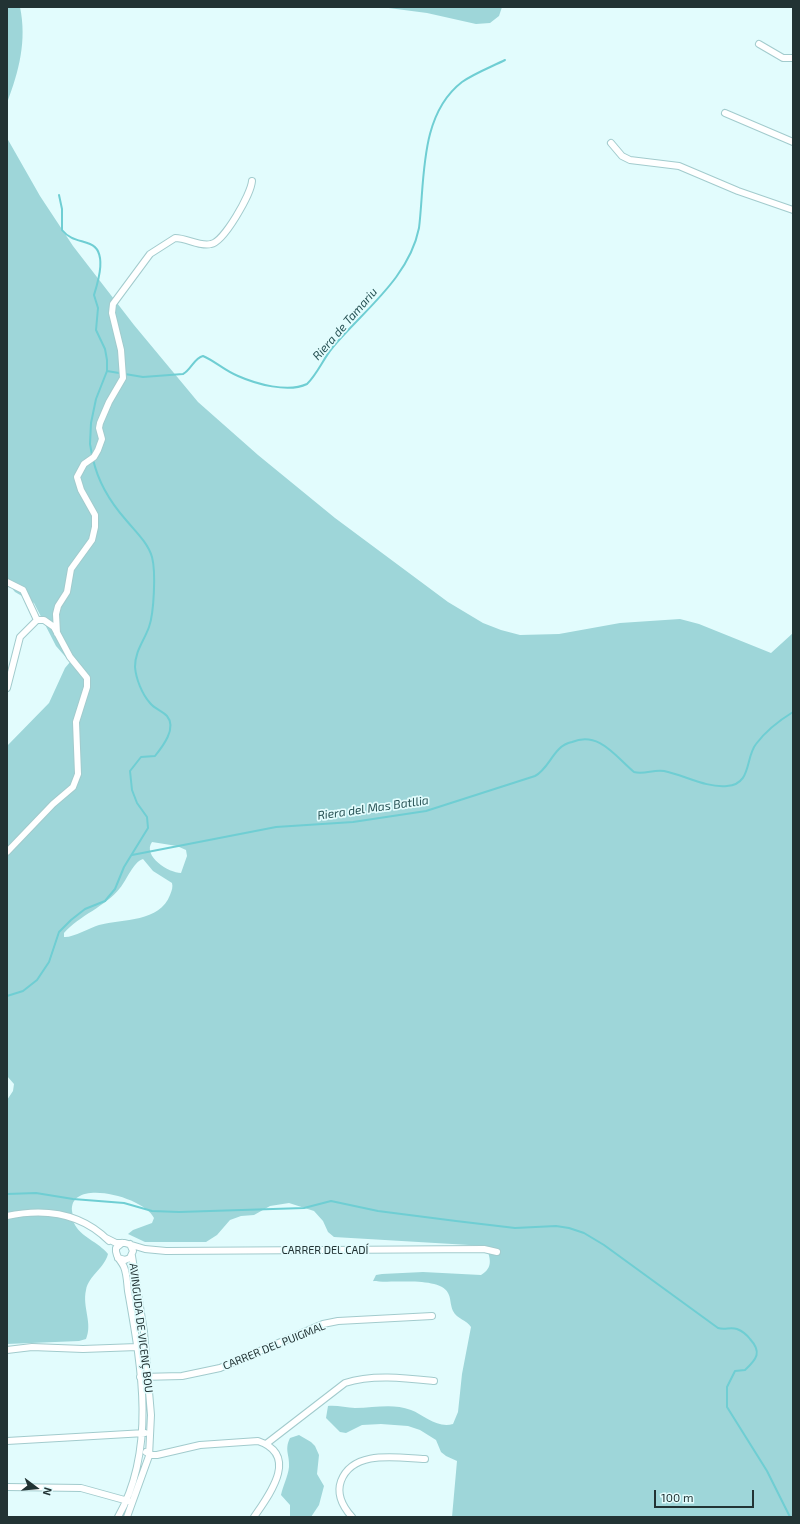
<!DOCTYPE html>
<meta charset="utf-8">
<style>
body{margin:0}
#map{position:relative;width:800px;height:1524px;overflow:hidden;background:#e2fcfd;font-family:"Exo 2",sans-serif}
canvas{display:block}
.frame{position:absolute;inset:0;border:8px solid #223334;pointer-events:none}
.north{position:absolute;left:16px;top:1468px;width:40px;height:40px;-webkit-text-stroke:3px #e2fcfd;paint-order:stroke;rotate:106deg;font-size:11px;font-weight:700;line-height:16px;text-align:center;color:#223334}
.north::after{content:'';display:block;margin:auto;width:14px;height:18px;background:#223334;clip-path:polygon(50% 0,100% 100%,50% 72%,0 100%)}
.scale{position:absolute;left:654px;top:1490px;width:100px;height:18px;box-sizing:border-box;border:2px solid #223334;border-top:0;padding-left:5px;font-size:12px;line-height:14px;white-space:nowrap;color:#223334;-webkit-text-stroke:3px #e2fcfd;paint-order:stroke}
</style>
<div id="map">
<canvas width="800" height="1524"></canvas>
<div class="frame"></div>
<div class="north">N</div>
<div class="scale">100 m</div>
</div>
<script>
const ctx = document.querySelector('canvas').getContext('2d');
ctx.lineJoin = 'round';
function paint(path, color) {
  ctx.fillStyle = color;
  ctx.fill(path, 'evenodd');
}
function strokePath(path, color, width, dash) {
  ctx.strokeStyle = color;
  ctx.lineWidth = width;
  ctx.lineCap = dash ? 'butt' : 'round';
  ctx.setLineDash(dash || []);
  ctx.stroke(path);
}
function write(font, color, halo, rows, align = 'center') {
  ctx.font = font + ' "Exo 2",sans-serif';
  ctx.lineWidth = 3.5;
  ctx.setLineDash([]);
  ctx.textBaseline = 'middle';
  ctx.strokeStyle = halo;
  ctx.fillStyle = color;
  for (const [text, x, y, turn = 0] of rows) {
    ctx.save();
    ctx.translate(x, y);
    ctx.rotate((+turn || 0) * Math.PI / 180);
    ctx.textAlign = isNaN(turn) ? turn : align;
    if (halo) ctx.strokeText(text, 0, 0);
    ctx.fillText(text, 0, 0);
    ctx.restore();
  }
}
const green = new Path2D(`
 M 7,7 L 20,7 C 27,41 19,71 7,103 Z
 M 381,7 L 502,7 L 499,16 L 490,23 L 476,24 L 427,13 Z
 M 7,138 L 40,196 L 73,246 L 134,325 L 198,402 L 258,455 L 335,518 L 448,602 L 483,623 L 501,630 L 520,635 L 559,634 L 620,623 L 680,619 L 699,624 L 771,653 L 793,633 L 793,1517 L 452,1517 L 457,1461 L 446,1456 L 441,1452 L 436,1440 L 420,1430 L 408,1426 L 381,1424 L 362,1425 L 346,1433 L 340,1432 L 326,1418 L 328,1406 C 337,1405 346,1408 355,1408 C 375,1408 392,1403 411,1410 C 424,1415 438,1429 453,1424 L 458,1412 L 462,1374 L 471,1327 C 467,1320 457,1319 453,1311 C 450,1305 451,1298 448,1293 C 439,1276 390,1284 373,1281 L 376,1275 L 382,1274 L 423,1272 L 481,1275 C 494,1267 490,1258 486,1246 L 334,1237 L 328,1232 L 323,1221 L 314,1211 L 289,1203 L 270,1206 L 254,1215 L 241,1216 L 230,1220 L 217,1235 L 206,1242 L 145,1242 L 128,1234 L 133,1230 L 152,1223 L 154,1218 C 145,1197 69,1177 72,1211 C 73,1215 72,1220 74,1223 C 80,1237 99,1242 108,1254 C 104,1269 89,1275 86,1290 C 82,1307 93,1323 86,1339 L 79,1341 L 7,1344 L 7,1100 L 13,1091 L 14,1084 L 7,1076 L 7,746 L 49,703 L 65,668 L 70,662 L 56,646 L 34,603 L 15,592 L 7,582 ZM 152,842 L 177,846 L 186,850 L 187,856 L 181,873 C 169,873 142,856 152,842 ZM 143,859 L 153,871 L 172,883 C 173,887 172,890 170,895 C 160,922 123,919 99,925 C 90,928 72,938 64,937 L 64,933 C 80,915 105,907 120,888 C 127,880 133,862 143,859 Z
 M 299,1435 L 311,1442 L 315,1446 L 319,1455 L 317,1474 L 324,1486 L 319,1505 L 311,1517 L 290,1517 L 290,1505 L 281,1495 C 283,1486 288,1476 289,1467 C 290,1455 284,1450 290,1438 Z`);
const stream = new Path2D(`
 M 59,195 L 62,209 L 62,230 C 70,240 80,240 90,244 C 108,251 98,282 94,295 L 98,308 L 96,330 L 105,349 L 107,360 L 107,371 L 96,399 L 91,423 L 90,444 L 92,455
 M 107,371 L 143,377 L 183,374 C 191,370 194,358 203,356 C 215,361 225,371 238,376 C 256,384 288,393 307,384 C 318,373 323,359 333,347 C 364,310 409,278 419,228 C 425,180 419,115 462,82 C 475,73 491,67 505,60
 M 132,855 L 276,827 L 353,822 L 426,811 L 535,776 C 546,770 550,758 559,749 C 563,745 567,743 572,742 C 599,731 615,756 634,772 C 644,775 654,769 664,771 C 684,775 706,788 727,786 C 752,784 745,758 756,744 C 765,732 780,720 793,712
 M 7,996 L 23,991 L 37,980 L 49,962 L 59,932 L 71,920 L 85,909 L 105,901 L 115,889 L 124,867 L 148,828 L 147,817 L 137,803 L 132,790 L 130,771 L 141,757 L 155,756 C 163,746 177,728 167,716 C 162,711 155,709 150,703 C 142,694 136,679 135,667 C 135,651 144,641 149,627 C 154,613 156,572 152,557 C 148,543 136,532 126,520 C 111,503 98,482 93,459
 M 7,1194 L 36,1193 L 73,1199 L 124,1203 L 152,1211 L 179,1212 L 304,1208 L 331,1201 L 378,1211 L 456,1221 L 515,1228 L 556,1226 L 569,1228 L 584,1233 L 604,1245 L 718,1328 C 724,1330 731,1327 737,1329 C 742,1331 747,1335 750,1339 C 762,1352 757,1359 745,1370 L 735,1371 L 727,1387 L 727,1407 L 767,1471 L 790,1517`);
const minor = new Path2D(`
 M 759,44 L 783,58 L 793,58
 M 725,113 L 793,142
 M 611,143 L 622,156 L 630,160 L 679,166 L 738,191 L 793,210
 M 7,582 L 23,590 L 37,620
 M 57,633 L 56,614 L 58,606 L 67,592 L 71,569 L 92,540 L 95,527 L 95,515 L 81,490 L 77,477 L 84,464 L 94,457 L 98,450 L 102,439 L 99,428 L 100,423 L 109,402 L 123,378 L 121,350 L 112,313 L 113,304 L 150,254 L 175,238 C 187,238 200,247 211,244 C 224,242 251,194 252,181
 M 7,688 L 20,637 L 37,620
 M 7,852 L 53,804 L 73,787 L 78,774 L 76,722 L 87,687 L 87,678 L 70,657 L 54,627 L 44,620 L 37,620
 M 7,1216 C 45,1208 81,1213 109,1241
 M 106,1238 L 116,1243 L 125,1243 L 145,1249 L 166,1251 L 484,1249 L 497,1252
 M 118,1258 L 125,1260 L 130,1258 L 133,1251 L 130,1244
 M 7,1350 L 32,1347 L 83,1349 L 137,1347
 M 140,1377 L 182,1376 L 220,1368 L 323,1324 L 338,1321 L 432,1316
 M 7,1441 L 145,1433
 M 266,1444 L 345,1383 C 372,1374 406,1378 434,1381
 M 146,1452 L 152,1455 L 157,1455 L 200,1445 L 258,1441 C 300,1455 269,1495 254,1517
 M 7,1487 L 81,1488 L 128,1501
 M 118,1517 C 157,1448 141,1365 128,1291 C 127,1283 127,1274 124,1267 C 121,1260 115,1257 116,1248 L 122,1243
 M 127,1517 L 149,1456 L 151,1415 L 144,1332 L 132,1256
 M 352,1517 C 343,1507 336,1495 341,1481 C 353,1449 398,1458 425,1459`);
const streetNames = [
 ["CARRER DEL CADÍ",325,1250],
 ["AVINGUDA DE VICENÇ BOU",141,1328,83],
 ["CARRER DEL PUIGMAL",274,1346,-22]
];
const waterNames = [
 ["Riera de Tamariu",345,324,-49],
 ["Riera del Mas Batllia",373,808,-8]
];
paint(green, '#9ed6d9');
strokePath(stream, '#6fced3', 2);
strokePath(minor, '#a2cbcd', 8);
strokePath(minor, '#fff', 6);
write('11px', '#223334', '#e2fcfd', streetNames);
write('italic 12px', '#285355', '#e2fcfd', waterNames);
</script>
